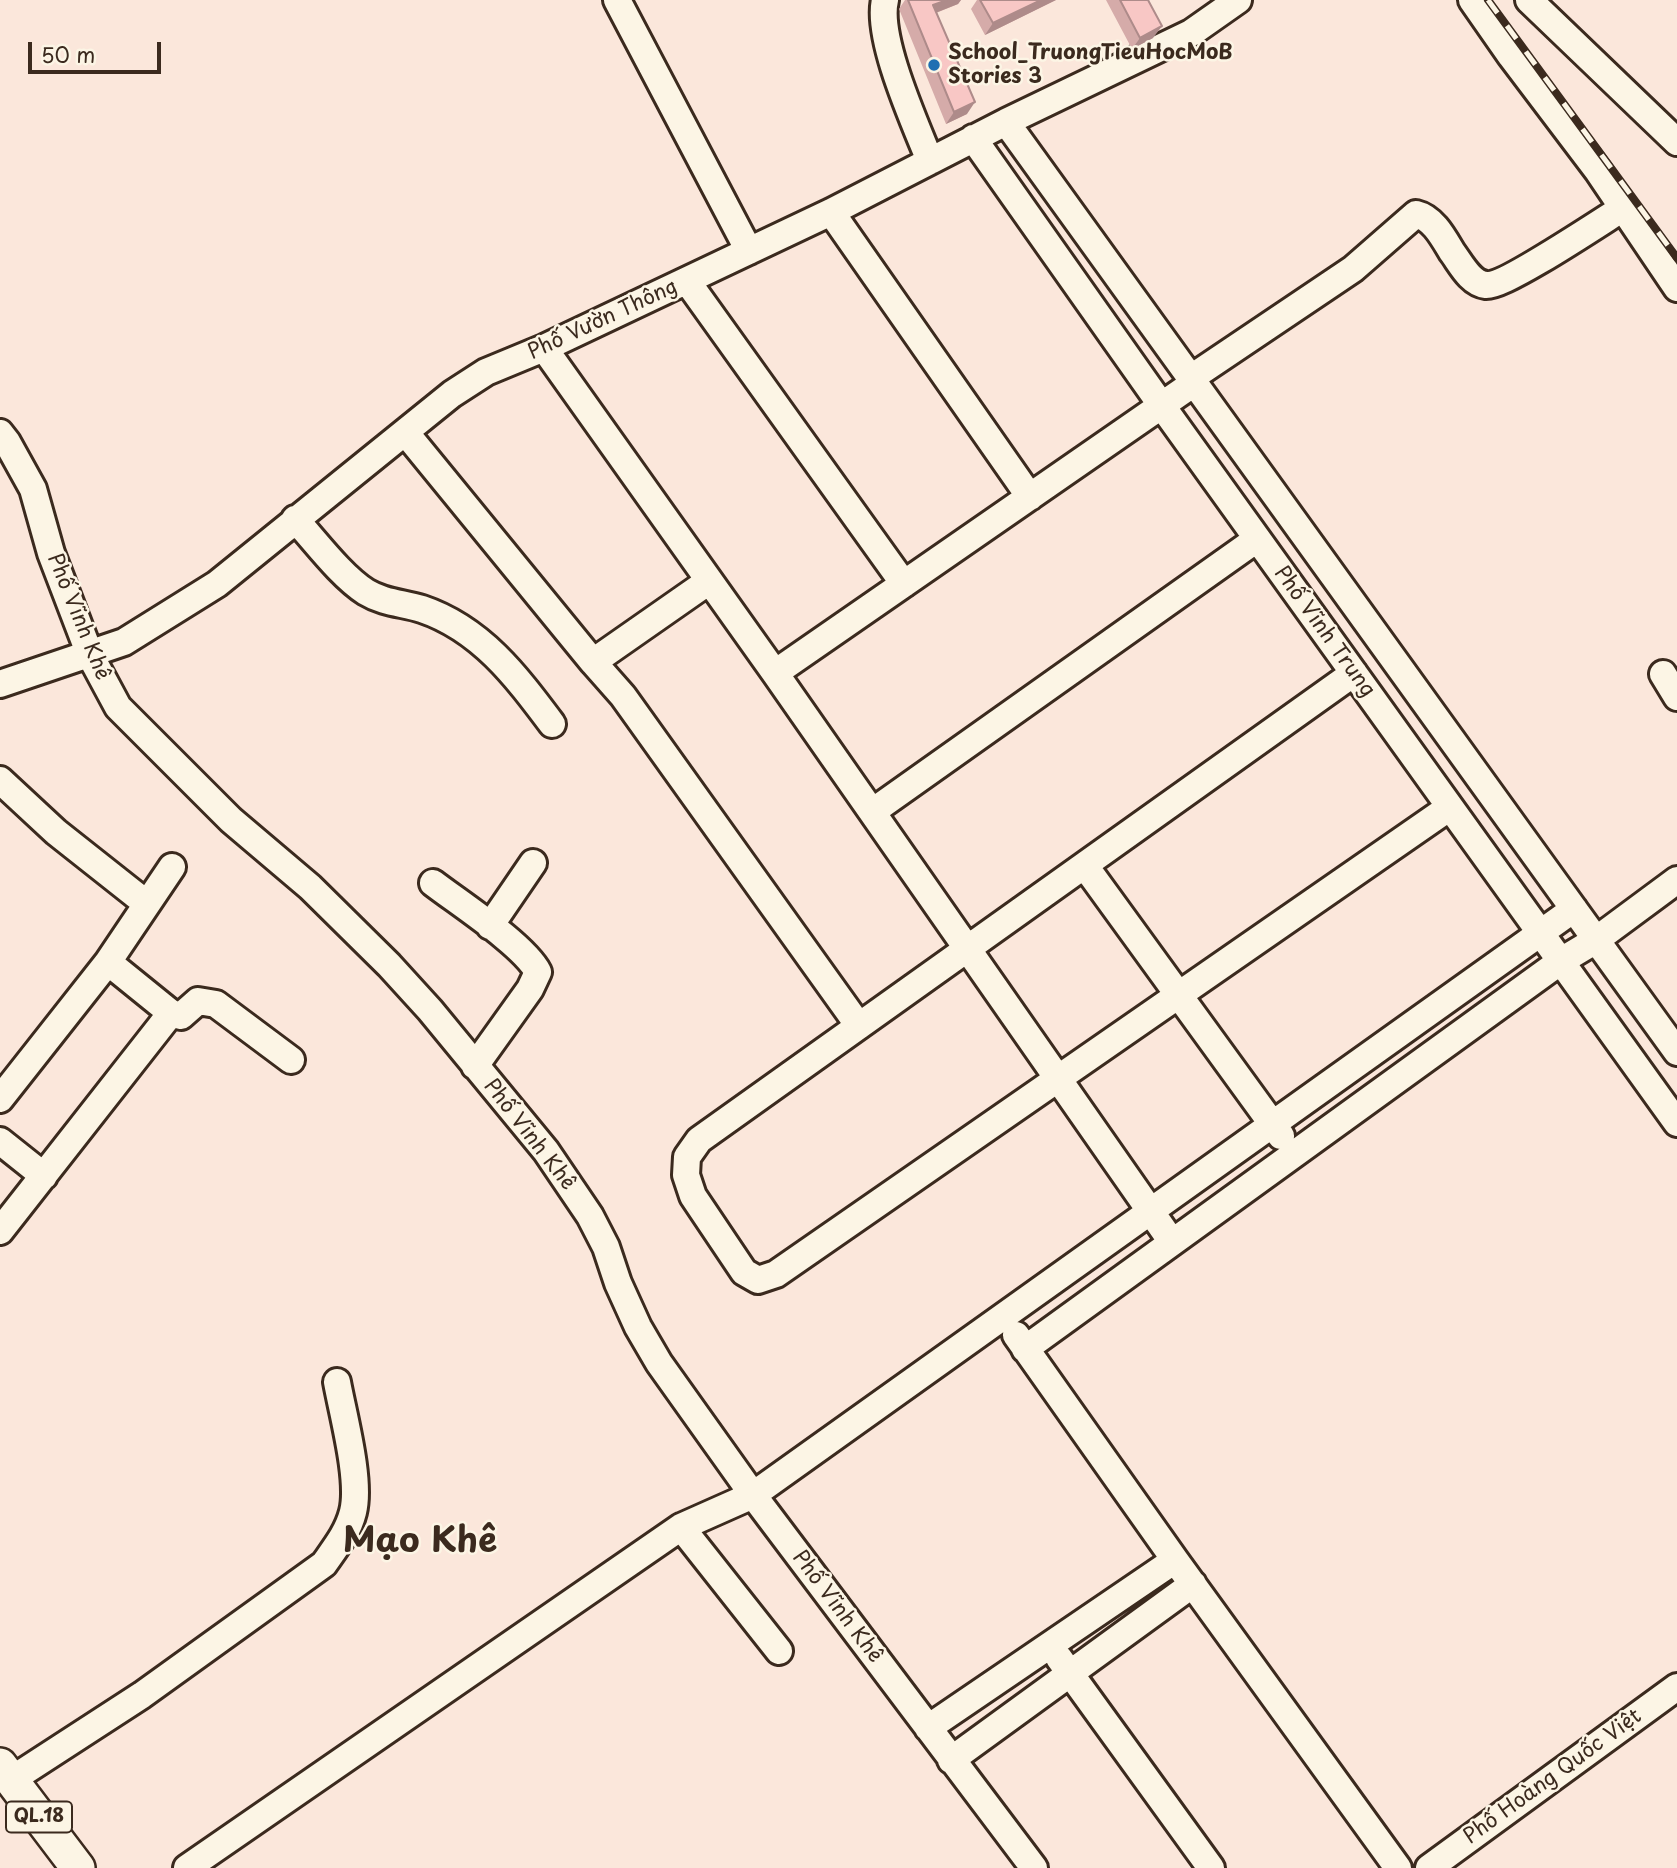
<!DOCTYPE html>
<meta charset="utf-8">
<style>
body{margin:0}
#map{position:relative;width:1677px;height:1868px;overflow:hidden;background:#fbe7db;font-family:"Playpen Sans",sans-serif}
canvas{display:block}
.scale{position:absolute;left:28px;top:42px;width:133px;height:32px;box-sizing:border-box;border:4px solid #3b2a1e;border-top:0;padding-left:9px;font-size:21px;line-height:24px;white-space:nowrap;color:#3b2a1e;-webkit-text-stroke:5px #fcf5e5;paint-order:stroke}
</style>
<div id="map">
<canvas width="1677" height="1868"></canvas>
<div class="scale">50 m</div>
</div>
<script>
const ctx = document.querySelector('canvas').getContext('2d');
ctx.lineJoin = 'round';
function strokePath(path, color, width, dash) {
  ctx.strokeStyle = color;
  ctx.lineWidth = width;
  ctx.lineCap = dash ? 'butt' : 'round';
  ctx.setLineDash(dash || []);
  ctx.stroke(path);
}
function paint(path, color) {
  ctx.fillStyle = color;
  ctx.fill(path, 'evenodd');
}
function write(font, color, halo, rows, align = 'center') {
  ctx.font = font + ' "Playpen Sans",sans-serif';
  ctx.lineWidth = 5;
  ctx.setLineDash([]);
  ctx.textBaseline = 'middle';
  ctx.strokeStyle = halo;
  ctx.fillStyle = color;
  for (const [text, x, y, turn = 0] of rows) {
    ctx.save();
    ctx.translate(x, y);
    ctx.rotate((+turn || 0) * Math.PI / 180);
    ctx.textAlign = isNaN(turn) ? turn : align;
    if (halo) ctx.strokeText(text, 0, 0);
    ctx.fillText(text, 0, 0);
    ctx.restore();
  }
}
const minor = new Path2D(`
 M 617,0 L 749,251
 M 885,0 C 876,38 915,123 930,161
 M 1472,0 L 1511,56 L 1598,171 L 1677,288
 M 1529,0 L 1677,142
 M 1006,122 L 1677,1052
 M 973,138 L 1162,406 L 1677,1123
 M 831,212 L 1030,497
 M 687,281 L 904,584
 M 544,348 L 775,673 L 1172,1242
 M 1191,378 L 1353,269 L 1416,214 C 1433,218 1443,237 1452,252 C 1461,264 1470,283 1486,285 C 1504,287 1602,221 1623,208
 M 405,432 L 593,662 L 623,696 L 859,1026
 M 0,433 L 7,442 L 33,489 L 51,553 L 90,655 L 118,707 L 231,820 L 310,887 L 389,965 L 430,1010 L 546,1151 L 590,1216 L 606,1247 L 618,1283 L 638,1327 L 659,1363 L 753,1495 L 1034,1868
 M 295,519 C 316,542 341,576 366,592 C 384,603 403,603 422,609 C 481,629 516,676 552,724
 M 593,662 L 709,581
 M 775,673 L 1194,383
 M 1354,673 L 699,1140 L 687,1157 L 686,1175 L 693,1196 L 744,1272 L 758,1280 L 776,1274 L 1450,807
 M 1663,674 L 1677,697
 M 0,684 L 124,642 L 217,584 L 452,394 L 486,372 L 544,348 L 831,212 L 1006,122 L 1191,33 L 1238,0
 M 0,780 L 56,832 L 147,904
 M 872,812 L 1257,539
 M 1085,866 L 1281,1136
 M 433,883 C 459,903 524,945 538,972 L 530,989 L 475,1066
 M 490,926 L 533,863
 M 108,962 L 171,1013 L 181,1016 L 198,1001 L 216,1004 L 291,1060
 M 0,1099 L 108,962 L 172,867
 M 0,1141 L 44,1176
 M 0,1231 L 171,1013
 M 1016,1335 L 1175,1560 L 1398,1868
 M 1025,1349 L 1561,961 L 1596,940 L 1677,880
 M 681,1527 L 779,1651
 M 1059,1658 L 1211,1868
 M 928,1728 L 1175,1560
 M 951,1760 L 1193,1584
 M 11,1780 L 142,1695 L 324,1564 C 336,1547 348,1532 353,1512 C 361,1480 343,1415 337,1382
 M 187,1868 L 681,1527 L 753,1495 L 1574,909
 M 1429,1868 L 1677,1687`);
const major = new Path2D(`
 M 0,1765 L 78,1868`);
const rail = new Path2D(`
 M 1488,0 L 1677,258`);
const wall = new Path2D(`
 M 905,0 L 961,0 L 958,4 L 936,13 L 967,114 L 946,124 L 899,9 Z
 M 977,0 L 1056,0 L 985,35 L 971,9 Z
 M 1106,0 L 1148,0 L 1153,38 L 1132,49 Z`);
const shadedWall = new Path2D(`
 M 947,0 L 961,0 L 958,4 L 925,17 L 933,5 Z
 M 1041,0 L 1056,0 L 985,35 L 993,23 Z
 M 1162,26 L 1153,38 L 1132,49 L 1140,38 Z
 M 975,102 L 967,114 L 946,124 L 954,112 Z`);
const building = new Path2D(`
 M 908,0 L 947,0 L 933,5 L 975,102 L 954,112 Z
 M 980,0 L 1041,0 L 993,23 Z
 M 1120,0 L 1148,0 L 1162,26 L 1140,38 Z`);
const markers = [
 [934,65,7,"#1f6fb2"]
];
const shields = [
 [39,1817,66]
];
const shieldNames = [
 ["QL.18",39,1817]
];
const poiNames = [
 ["School_TruongTieuHocMoB",948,53],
 ["Stories 3",948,77]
];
const streetNames = [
 ["Phố Vườn Thông",603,320,-25],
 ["Phố Vĩnh Khê",78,617,68],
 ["Phố Vĩnh Trung",1324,632,54],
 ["Phố Vĩnh Khê",529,1135,52],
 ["Phố Vĩnh Khê",837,1607,53],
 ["Phố Hoàng Quốc Việt",1553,1777,-36]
];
const townNames = [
 ["Mạo Khê",420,1542]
];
strokePath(minor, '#3b2a1e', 32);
strokePath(major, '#3b2a1e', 38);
strokePath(minor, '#fcf5e5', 26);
strokePath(major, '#fcf5e5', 33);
strokePath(rail, '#3b2a1e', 8);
strokePath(rail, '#fcf5e5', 5, [16]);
paint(wall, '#d5aba9');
paint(shadedWall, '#ae8b8a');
paint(building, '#f8c7c5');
strokePath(building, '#ae8b8a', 2);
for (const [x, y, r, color] of markers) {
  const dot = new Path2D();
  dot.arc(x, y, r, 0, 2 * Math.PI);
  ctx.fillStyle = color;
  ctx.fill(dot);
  strokePath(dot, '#fcf5e5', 2.5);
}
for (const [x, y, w] of shields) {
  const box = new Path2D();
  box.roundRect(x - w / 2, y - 15.5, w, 31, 5);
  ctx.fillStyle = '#fcf5e5';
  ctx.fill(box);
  strokePath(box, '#3b2a1e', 2);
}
write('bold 19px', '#3b2a1e', null, shieldNames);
write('bold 21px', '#3b2a1e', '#fcf5e5', poiNames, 'left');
write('21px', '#3b2a1e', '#fcf5e5', streetNames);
write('bold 35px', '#3b2a1e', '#fcf5e5', townNames);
</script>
